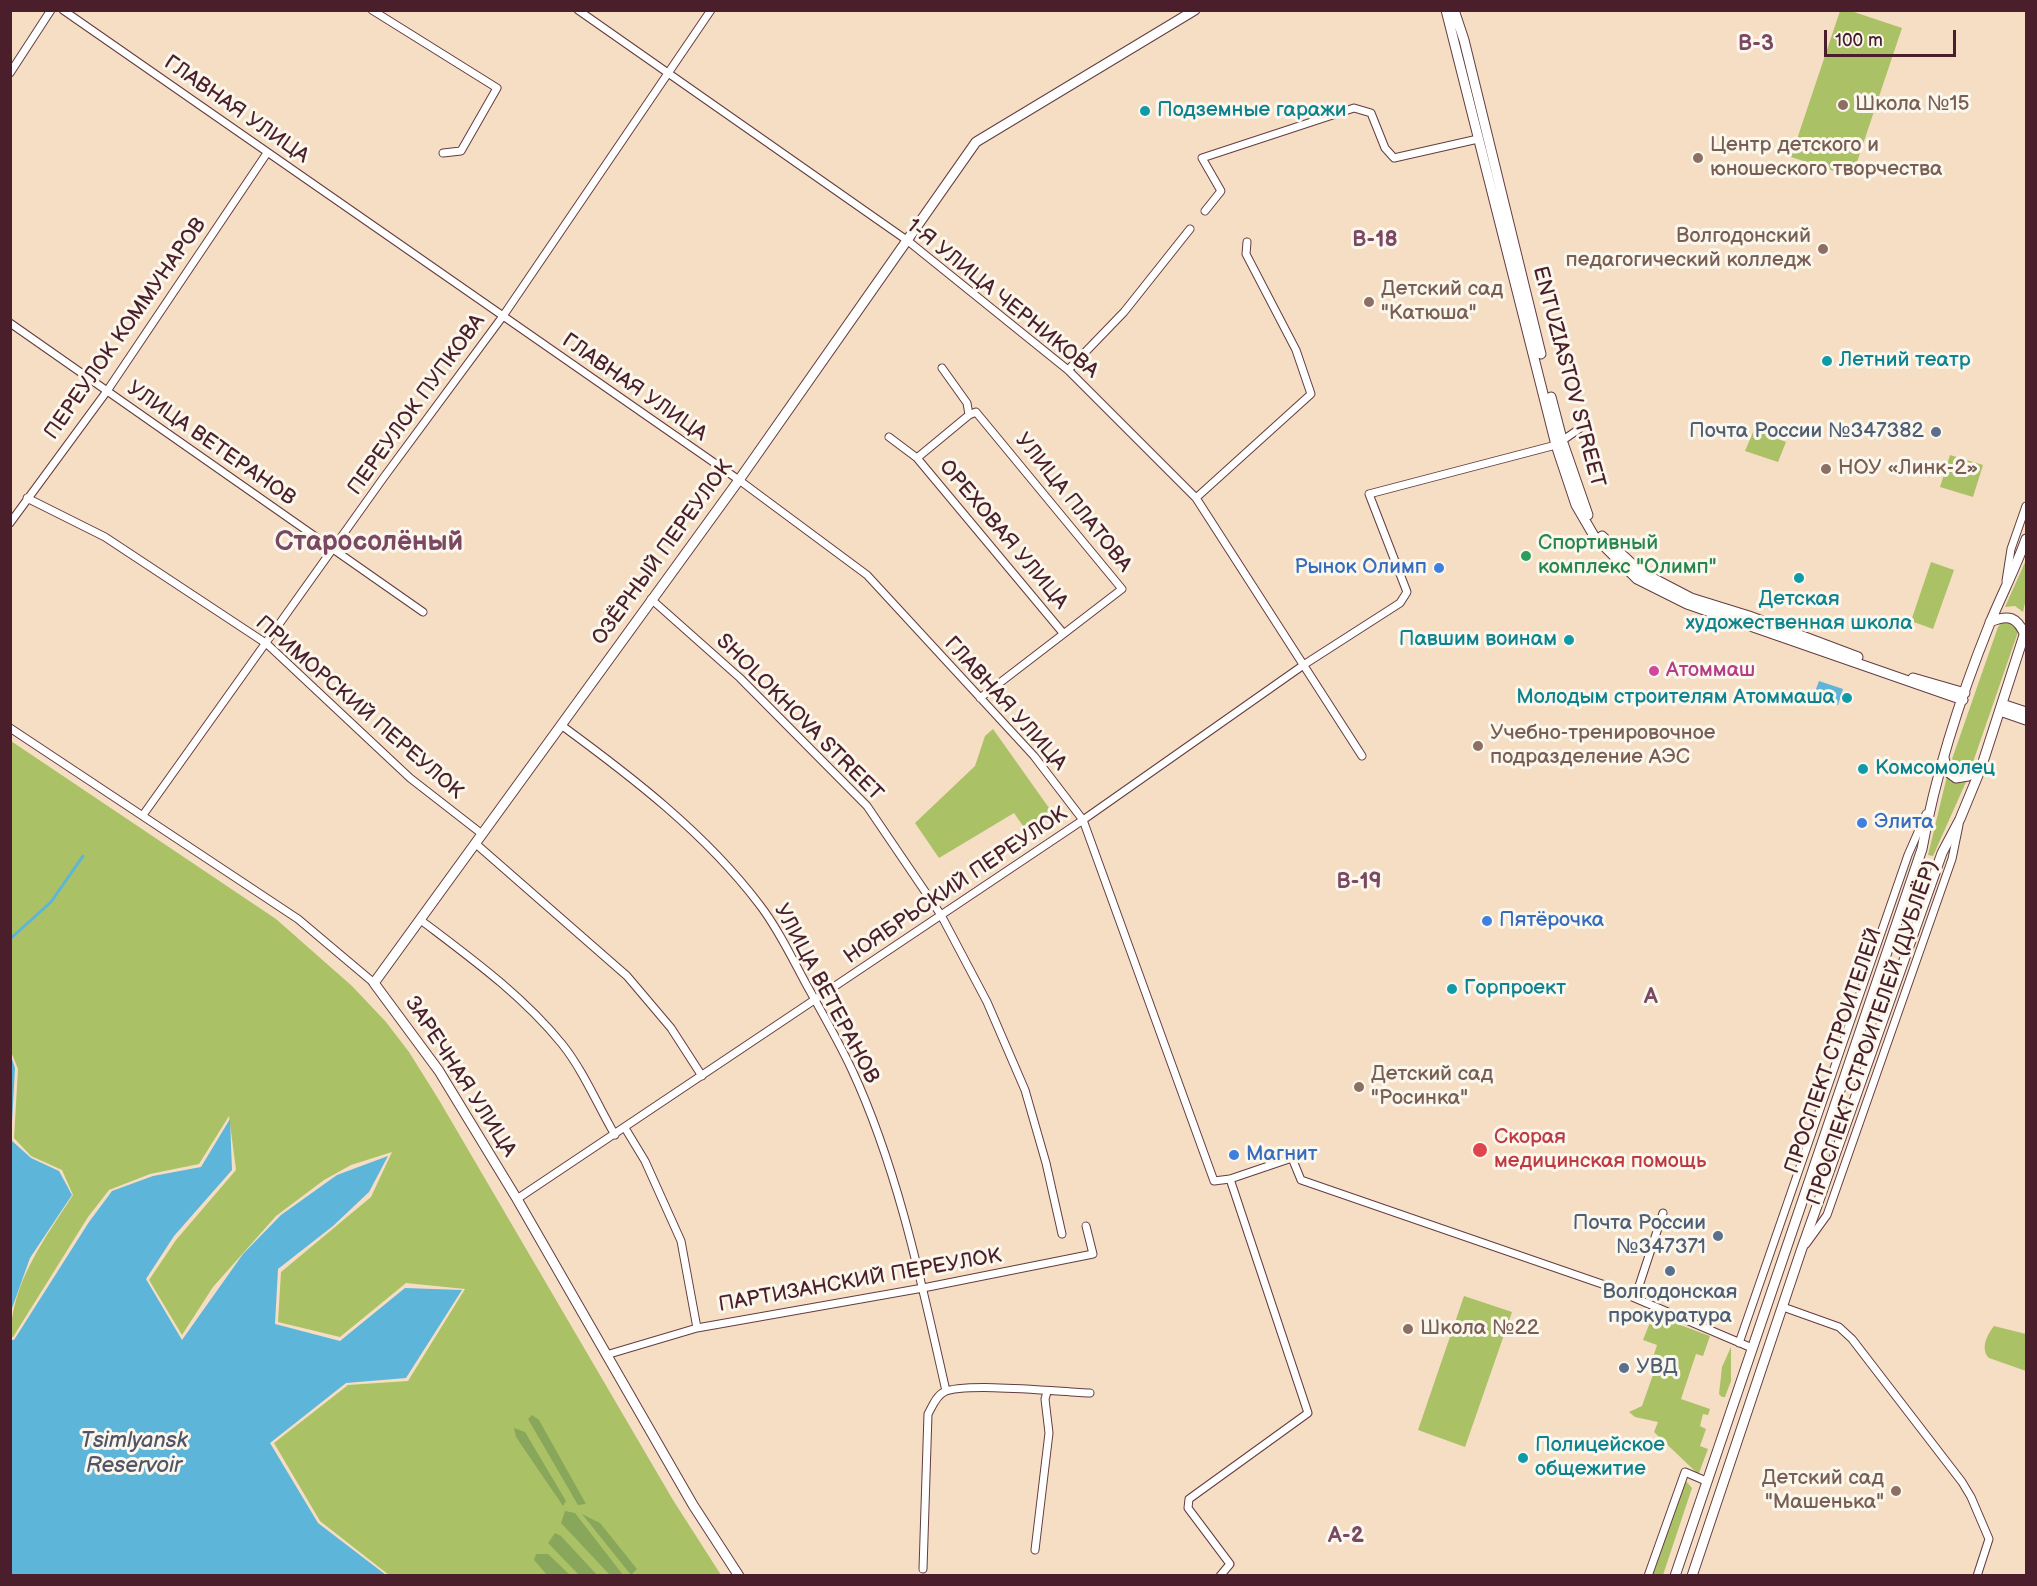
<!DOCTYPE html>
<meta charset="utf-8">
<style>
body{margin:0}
#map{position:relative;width:2037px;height:1586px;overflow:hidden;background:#f5dec3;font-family:"Balsamiq Sans",sans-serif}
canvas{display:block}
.frame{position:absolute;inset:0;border:12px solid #4a1f2b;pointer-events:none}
.scale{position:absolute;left:1824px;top:30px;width:132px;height:27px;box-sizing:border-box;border:3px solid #4a1f2b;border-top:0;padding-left:8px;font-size:18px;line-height:21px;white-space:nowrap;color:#4a1f2b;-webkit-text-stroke:4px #fbf7ec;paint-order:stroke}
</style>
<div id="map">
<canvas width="2037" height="1586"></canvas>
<div class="frame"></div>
<div class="scale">100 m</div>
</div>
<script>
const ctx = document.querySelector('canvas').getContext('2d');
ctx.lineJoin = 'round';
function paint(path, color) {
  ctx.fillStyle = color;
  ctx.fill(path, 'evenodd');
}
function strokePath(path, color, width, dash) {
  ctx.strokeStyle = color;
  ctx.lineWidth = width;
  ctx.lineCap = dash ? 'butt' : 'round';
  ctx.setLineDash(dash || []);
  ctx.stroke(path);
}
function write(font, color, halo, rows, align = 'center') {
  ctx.font = font + ' "Balsamiq Sans",sans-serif';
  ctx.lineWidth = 6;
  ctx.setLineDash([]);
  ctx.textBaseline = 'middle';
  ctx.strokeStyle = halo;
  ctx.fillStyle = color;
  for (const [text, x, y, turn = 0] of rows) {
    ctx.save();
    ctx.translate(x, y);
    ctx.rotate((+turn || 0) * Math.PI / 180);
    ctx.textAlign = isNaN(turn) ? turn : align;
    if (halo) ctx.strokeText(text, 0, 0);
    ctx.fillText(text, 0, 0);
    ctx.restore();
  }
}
const green = new Path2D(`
 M 1840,11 L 1851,11 L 1902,28 L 1852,177 L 1791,157 Z
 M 1754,430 L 1786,442 L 1778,462 L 1745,451 Z
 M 1950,455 L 1983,465 L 1973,497 L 1940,487 Z
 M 2026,560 L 2026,599 L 2023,612 L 2015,606 L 2005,607 Z
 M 1931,562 L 1954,570 L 1933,629 L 1911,621 Z
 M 2003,621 L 2011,622 L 2018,632 L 1972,765 L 1962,768 L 1952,759 L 1998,627 Z
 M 993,729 L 1054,815 L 1028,833 L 1014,813 L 939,858 L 915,823 L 975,766 L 985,736 Z
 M 11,741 L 276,919 L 352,986 L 386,1022 L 409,1052 L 439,1100 L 673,1500 L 721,1575 L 389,1575 L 320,1521 L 274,1443 L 348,1385 L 408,1381 L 465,1289 L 406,1283 L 340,1337 L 278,1322 L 281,1272 L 371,1197 L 392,1152 L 351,1165 L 324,1180 L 276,1216 L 213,1287 L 182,1335 L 149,1280 L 176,1240 L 236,1170 L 229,1116 L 199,1164 L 150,1174 L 109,1190 L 88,1217 L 13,1337 L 11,1337 C 10,1284 46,1237 73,1195 L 62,1170 L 31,1156 L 14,1138 L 18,1069 L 10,1049 Z
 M 1947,776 L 1956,781 L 1966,782 L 1933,856 L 1928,855 Z
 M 1464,1296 L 1512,1312 L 1465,1447 L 1418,1430 Z
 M 1653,1315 L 1710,1336 L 1703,1356 L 1696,1354 L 1681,1399 L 1710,1409 L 1708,1415 L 1703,1414 L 1700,1426 L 1706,1429 L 1700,1446 L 1708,1449 L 1699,1473 L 1697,1473 L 1654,1432 L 1658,1422 L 1635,1417 L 1629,1412 L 1642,1406 L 1654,1372 L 1649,1370 L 1657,1345 L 1643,1340 Z
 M 1994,1326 L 2026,1334 L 2026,1371 L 1989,1358 C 1980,1349 1987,1335 1994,1326 Z
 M 1731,1347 L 1731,1381 L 1725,1397 L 1722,1397 L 1719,1394 L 1722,1367 Z
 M 1685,1480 L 1692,1488 L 1663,1575 L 1650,1576 Z`);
const forest = new Path2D(`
 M 532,1415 L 539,1420 L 586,1504 L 578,1505 L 528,1419 Z
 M 514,1428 L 525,1432 L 566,1501 L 563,1506 L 516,1437 Z
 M 565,1511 L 575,1513 L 623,1575 L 610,1575 L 561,1523 Z
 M 582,1514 L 600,1523 L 637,1569 L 631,1575 Z
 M 555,1533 L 561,1536 L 597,1575 L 579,1575 L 548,1543 Z
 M 536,1554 L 548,1554 L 570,1575 L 547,1575 L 534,1560 Z`);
const water = new Path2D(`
 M 1819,681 L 1843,689 L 1838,705 L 1813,697 Z
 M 11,1056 L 15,1068 L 11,1140 L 31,1158 L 59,1171 L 72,1195 L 30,1258 L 11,1311 Z
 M 230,1119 L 232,1170 L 174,1236 L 146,1279 L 182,1340 L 243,1254 L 281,1215 L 337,1175 L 388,1156 L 369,1192 L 333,1226 L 278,1269 L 275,1324 L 340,1341 L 405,1288 L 462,1290 L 406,1378 L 346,1383 L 270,1443 L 318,1523 L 386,1575 L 11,1575 L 11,1340 L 14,1340 L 89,1222 L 112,1191 L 153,1176 L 201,1167 Z`);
const stream = new Path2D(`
 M 10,939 L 51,902 L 83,856`);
const street = new Path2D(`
 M 63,10 L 739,480 L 867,575 L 1034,756 L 1083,820 L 1214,1181 L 1230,1179 L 1292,1158 L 1301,1180 L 1602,1284 L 1752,1348
 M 372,10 L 497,88 L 461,151 L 443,153
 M 578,10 L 908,241 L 1068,370 L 1196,498 L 1362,756
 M 10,73 L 51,10
 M 1205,211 L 1221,191 L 1202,158 L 1354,108 L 1371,113 L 1385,148 L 1394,158 L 1478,139
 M 10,323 L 423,612
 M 942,368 L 967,403 L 969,415
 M 1068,370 L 1124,312 L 1190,229
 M 889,437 L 917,458
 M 27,498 L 105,537 L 267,644 L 410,778 L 482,834
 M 1196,498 L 1311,394 L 1296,350 L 1246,254 L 1247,242
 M 10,523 L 107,391 L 267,153
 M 2006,581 L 2011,549 L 2026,506
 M 651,599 L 740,678 L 867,806 L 941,915 L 987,1002 L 1025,1090 L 1046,1163 L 1062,1234
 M 980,698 L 1122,589 L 976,412 L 969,415 L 917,458 L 1063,633
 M 561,725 C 632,777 705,833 759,904 C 777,927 791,956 805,982 C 821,1011 838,1040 852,1070 C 898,1169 922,1285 946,1391
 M 10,728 L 298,919 L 374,983
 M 143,815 L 384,477 L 503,316 L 711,10
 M 476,844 L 627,976 L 671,1028 L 702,1076
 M 422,921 C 472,959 522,995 562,1044 C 583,1070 598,1106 615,1135
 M 625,1128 L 645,1161 L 681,1241 L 697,1328
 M 517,1199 L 1083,820 L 1305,664 L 1400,603 L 1407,592 L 1369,494 L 1556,445 L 1579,429
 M 1806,1244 L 1827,1215 L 1952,859 L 1959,825
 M 1635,1298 L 1663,1213
 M 1783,1307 L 1839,1327 L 1852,1339 L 1962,1482 L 1971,1497 L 1989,1539 L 1977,1576
 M 1739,1343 L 1908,855 L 1926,814
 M 606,1355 L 697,1328 L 923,1288 L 1093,1254 L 1086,1226
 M 1035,1550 L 1049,1433 L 1045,1399 L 1047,1392
 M 923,1569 L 928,1414 C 932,1407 936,1396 944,1392 C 965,1382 1061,1392 1090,1393
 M 1220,1576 L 1230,1564 L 1188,1508 L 1189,1499 L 1308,1413 L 1230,1179
 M 1648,1576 L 1685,1472 L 1706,1481`);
const secondary = new Path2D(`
 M 1446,10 L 1556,445 L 1576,505 L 1594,536 L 1637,579 L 1687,604 L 1963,700
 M 1454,10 L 1464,40 L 1541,354
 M 1551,397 L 1563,443 L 1588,515
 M 1602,536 L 1641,572 L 1691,598 L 1749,616 L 1858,657
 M 1990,622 C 2009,614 2017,617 2025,635
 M 1913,678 L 1965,693
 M 2002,704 L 2026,712
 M 2000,711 L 2026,720
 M 1944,758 L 1948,772 L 1956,778 L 1968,776 L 1981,768
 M 739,1576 L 693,1505 L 517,1199 L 439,1071 L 374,983 L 739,480 L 976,142 L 1195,10
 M 1675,1576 L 1922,849 C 1936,772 1961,695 1990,623 C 2002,594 2016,567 2026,539
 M 1692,1576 L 1801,1251 L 1942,853 L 1960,819 L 1981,768 L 2026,629`);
const markers = [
 [1843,105,6,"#8d6e63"],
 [1145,111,6,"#0f9aa8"],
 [1698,158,6,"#8d6e63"],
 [1823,249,6,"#8d6e63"],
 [1369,302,6,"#8d6e63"],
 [1827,361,6,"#0f9aa8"],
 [1936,432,6,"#5c6f8a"],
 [1826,469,6,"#8d6e63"],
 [1526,556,6,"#2e9e5b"],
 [1439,568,6,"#3f7fe0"],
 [1799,578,6,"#0f9aa8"],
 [1569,640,6,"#0f9aa8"],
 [1654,671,6,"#d1479c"],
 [1847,698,6,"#0f9aa8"],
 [1478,746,6,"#8d6e63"],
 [1863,769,6,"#0f9aa8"],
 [1862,823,6,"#3f7fe0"],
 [1487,921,6,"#3f7fe0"],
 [1452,989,6,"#0f9aa8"],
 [1359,1087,6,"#8d6e63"],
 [1480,1150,8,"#e0444e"],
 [1234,1155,6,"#3f7fe0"],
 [1718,1236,6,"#5c6f8a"],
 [1670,1271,6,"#5c6f8a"],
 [1408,1329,6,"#8d6e63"],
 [1624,1368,6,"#5c6f8a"],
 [1523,1458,6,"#0f9aa8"],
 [1896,1491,6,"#8d6e63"]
];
const educationNames = [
 ["Школа №15",1855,105],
 ["Центр детского и",1710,146],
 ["юношеского творчества",1710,170],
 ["Волгодонский",1811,237,"right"],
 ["педагогический колледж",1811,261,"right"],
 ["Детский сад",1381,290],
 ["\"Катюша\"",1381,314],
 ["НОУ «Линк-2»",1838,469],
 ["Учебно-тренировочное",1490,734],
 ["подразделение АЭС",1490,758],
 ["Детский сад",1371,1075],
 ["\"Росинка\"",1371,1099],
 ["Школа №22",1420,1329],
 ["Детский сад",1884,1479,"right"],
 ["\"Машенька\"",1884,1503,"right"]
];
const streetNames = [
 ["ГЛАВНАЯ УЛИЦА",236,110,35],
 ["1-Я УЛИЦА ЧЕРНИКОВА",1002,299,39],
 ["ПЕРЕУЛОК КОММУНАРОВ",126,329,-55],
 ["ENTUZIASTOV STREET",1568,377,75],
 ["ГЛАВНАЯ УЛИЦА",634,388,35],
 ["ПЕРЕУЛОК ПУПКОВА",417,405,-54],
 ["УЛИЦА ВЕТЕРАНОВ",211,444,35],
 ["УЛИЦА ПЛАТОВА",1073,503,51],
 ["ОРЕХОВАЯ УЛИЦА",1003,535,50],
 ["ОЗЁРНЫЙ ПЕРЕУЛОК",663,553,-54],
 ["ГЛАВНАЯ УЛИЦА",1005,704,48],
 ["ПРИМОРСКИЙ ПЕРЕУЛОК",359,708,41],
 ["SHOLOKHOVA STREET",799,718,45],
 ["НОЯБРЬСКИЙ ПЕРЕУЛОК",956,886,-34],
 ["УЛИЦА ВЕТЕРАНОВ",826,994,62],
 ["ПРОСПЕКТ СТРОИТЕЛЕЙ (ДУБЛЁР)",1873,1033,-71],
 ["ПРОСПЕКТ СТРОИТЕЛЕЙ",1834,1051,-71],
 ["ЗАРЕЧНАЯ УЛИЦА",460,1077,57],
 ["ПАРТИЗАНСКИЙ ПЕРЕУЛОК",860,1281,-10]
];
const cultureNames = [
 ["Подземные гаражи",1157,111],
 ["Летний театр",1839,361],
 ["Детская",1799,600,"center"],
 ["художественная школа",1799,624,"center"],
 ["Павшим воинам",1557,640,"right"],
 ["Молодым строителям Атоммаша",1835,698,"right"],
 ["Комсомолец",1875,769],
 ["Горпроект",1464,989],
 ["Полицейское",1535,1446],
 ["общежитие",1535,1470]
];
const serviceNames = [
 ["Почта России №347382",1924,432],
 ["Почта России",1706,1224],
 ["№347371",1706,1248],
 ["Волгодонская",1670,1293,"center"],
 ["прокуратура",1670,1317,"center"],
 ["УВД",1636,1368,"left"]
];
const leisureNames = [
 ["Спортивный",1538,544],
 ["комплекс \"Олимп\"",1538,568]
];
const shopNames = [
 ["Рынок Олимп",1427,568,"right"],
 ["Элита",1874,823],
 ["Пятёрочка",1499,921],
 ["Магнит",1246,1155]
];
const hotelNames = [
 ["Атоммаш",1666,671]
];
const healthNames = [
 ["Скорая",1494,1138],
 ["медицинская помощь",1494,1162]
];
const neighbourhoodNames = [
 ["В-3",1756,44],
 ["В-18",1375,240],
 ["В-19",1359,882],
 ["А",1651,997],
 ["А-2",1346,1536]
];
const waterNames = [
 ["Tsimlyansk",134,1441],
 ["Reservoir",134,1466]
];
const districtNames = [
 ["Староcолёный",369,543]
];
paint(green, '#abc166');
paint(forest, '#88a75b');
paint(water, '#5db5da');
strokePath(stream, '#5db5da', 3);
strokePath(street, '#643c42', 9);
strokePath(secondary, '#643c42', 11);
strokePath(street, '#fff', 7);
strokePath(secondary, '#fff', 9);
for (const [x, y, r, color] of markers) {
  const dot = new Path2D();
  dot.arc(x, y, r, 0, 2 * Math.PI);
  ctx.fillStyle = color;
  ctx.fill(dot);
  strokePath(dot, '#fbf7ec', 2);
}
write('21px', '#785e54', '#fbf7ec', educationNames, 'left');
write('21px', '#4a1f2b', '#fbf7ec', streetNames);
write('21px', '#0d838f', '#fbf7ec', cultureNames, 'left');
write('21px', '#4e5e75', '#fbf7ec', serviceNames, 'right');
write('21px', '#27864d', '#fbf7ec', leisureNames, 'left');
write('21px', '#366cbe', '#fbf7ec', shopNames, 'left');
write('21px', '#b23c85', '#fbf7ec', hotelNames, 'left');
write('21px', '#be3a42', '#fbf7ec', healthNames, 'left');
write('bold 22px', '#7b4863', '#fbf7ec', neighbourhoodNames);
write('italic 22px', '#515468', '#fbf7ec', waterNames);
write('bold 27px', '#7b4863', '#fbf7ec', districtNames);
</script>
